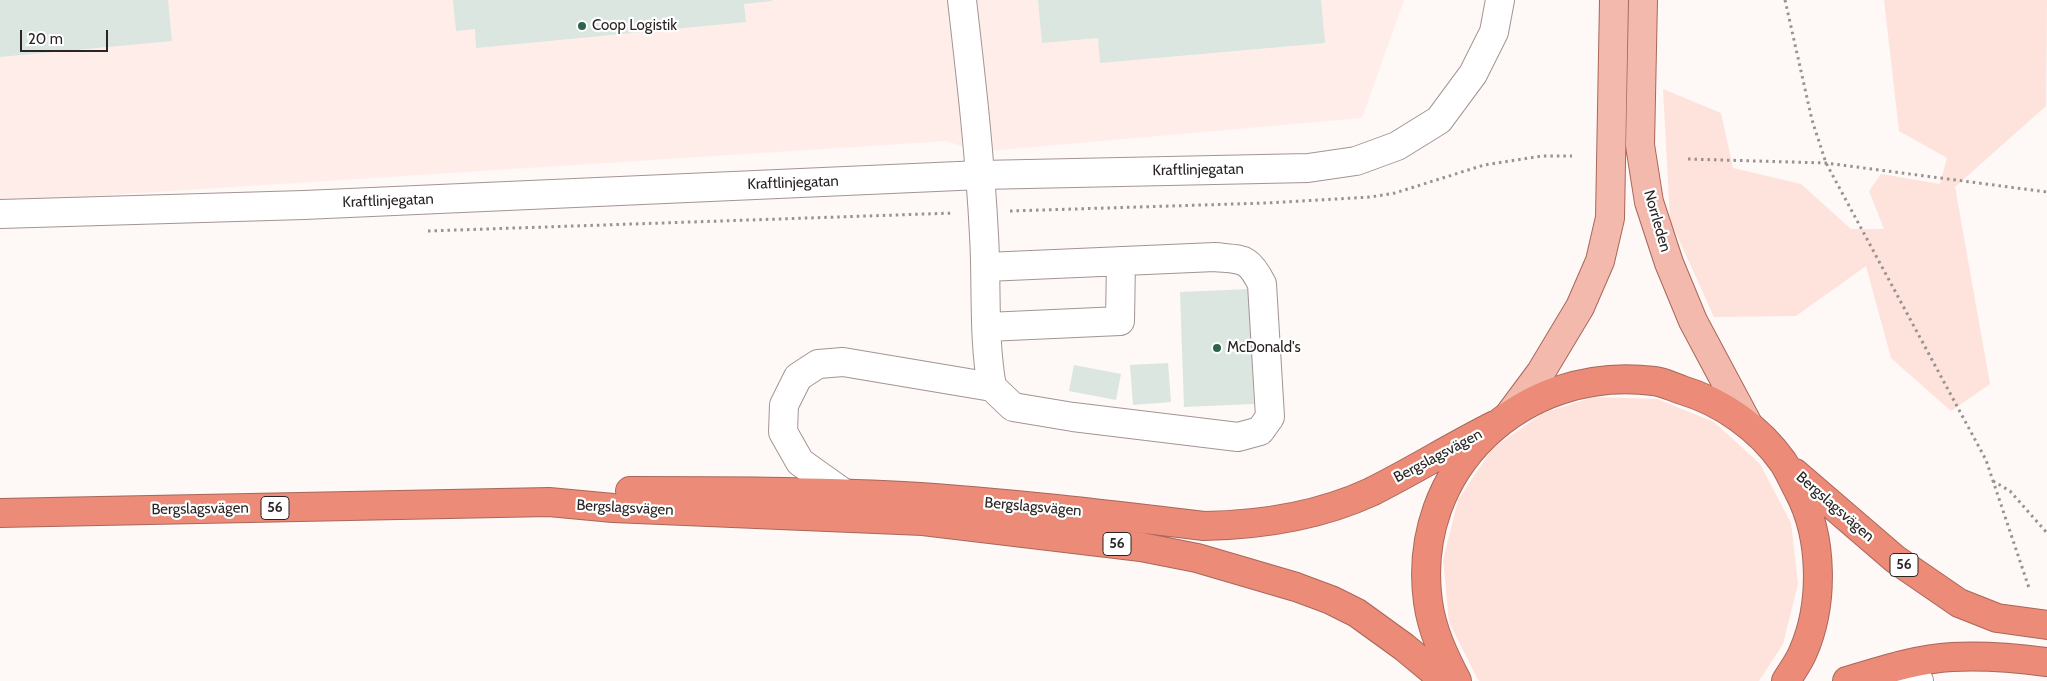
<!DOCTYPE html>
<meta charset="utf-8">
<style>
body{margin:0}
#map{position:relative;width:2047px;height:681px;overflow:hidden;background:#fef8f7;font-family:Cabin,sans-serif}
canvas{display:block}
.scale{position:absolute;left:20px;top:30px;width:88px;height:22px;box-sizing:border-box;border:2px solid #2a2524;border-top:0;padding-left:6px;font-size:15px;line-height:18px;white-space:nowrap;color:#2a2524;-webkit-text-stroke:4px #fff;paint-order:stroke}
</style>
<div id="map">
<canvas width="2047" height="681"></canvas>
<div class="scale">20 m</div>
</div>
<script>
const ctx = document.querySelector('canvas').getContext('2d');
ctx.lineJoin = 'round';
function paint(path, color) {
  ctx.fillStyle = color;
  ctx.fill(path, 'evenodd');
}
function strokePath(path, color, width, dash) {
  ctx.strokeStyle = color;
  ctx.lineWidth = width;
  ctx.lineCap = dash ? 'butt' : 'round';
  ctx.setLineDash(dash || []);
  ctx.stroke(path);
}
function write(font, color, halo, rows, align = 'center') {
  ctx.font = font + ' Cabin,sans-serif';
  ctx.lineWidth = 4.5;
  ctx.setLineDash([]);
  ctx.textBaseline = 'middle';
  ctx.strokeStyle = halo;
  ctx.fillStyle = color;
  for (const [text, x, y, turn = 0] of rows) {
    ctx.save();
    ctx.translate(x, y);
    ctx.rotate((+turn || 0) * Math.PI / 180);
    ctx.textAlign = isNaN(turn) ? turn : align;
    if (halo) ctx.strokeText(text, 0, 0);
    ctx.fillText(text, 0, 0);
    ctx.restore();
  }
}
const built = new Path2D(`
 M 0,0 L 1404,0 L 1362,118 L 977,152 L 947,141 L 0,202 Z`);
const green = new Path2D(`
 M 1884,0 L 2047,0 L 2046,106 L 1955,187 L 1990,384 L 1951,411 L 1891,358 L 1866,266 L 1796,316 L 1714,317 L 1670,220 L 1663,89 L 1721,113 L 1733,168 L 1801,184 L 1851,229 L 1884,229 L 1869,191 L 1881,174 L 1940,184 L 1947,158 L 1899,131 Z
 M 1595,397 L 1657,399 L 1714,422 L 1760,464 L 1791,523 L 1798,584 L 1783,644 L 1759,681 L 1480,681 L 1477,678 L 1449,622 L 1443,560 L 1458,500 L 1492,449 L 1543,413 Z`);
const building = new Path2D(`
 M 0,0 L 168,0 L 172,41 L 0,57 Z
 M 453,0 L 772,0 L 772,1 L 744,4 L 746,22 L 476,48 L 475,29 L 456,31 Z
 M 1038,0 L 1321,0 L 1325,43 L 1100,63 L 1098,38 L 1042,43 Z
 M 1249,289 L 1254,404 L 1184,407 L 1180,292 Z
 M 1168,363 L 1171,402 L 1133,405 L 1130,365 Z
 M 1074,365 L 1121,374 L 1116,400 L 1069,391 Z`);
const path = new Path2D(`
 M 1785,0 L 1812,120 L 1826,163 L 1986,460 L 2029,588
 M 1688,159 L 1826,163 L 2047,192
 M 1010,211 L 1266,203 L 1371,197 L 1395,193 L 1484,165 L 1542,156 L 1572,156
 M 428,231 L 954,213
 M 1993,481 L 2010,491 L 2047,533`);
const minor = new Path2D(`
 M 962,0 C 971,78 980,156 984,235 C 987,286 983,337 992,387
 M 0,214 L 304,205 L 981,175 L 1308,168 L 1356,161 L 1397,146 L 1439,120 L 1473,74 L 1494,32 L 1500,0
 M 986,267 L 1215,257 C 1244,260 1248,257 1262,284 L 1270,417 L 1260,431 L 1238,437 L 1073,417 L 1013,407 L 992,387
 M 987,327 L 1120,321 L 1121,261
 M 845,494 L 800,462 L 783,432 L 784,405 L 798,377 L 818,364 L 843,362 L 992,387
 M 1900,666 L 1919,681`);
const major = new Path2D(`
 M 1643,0 L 1640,145 L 1649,202 L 1669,263 L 1693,321 L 1748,424
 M 1509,415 L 1541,372 L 1580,307 L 1600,261 L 1610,218 L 1614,0`);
const highway = new Path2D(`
 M 1795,473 L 1895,559 L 1959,603 L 1997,618 L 2047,625
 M 630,491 C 721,491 812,491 903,496 C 1004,502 1104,514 1204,526 C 1261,525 1319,516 1371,492 C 1413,471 1453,446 1495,425
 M 0,513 L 549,502 L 613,508 L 923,521 L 1141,547 L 1197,558 L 1296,587 L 1331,600 L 1357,613 L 1404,647 L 1445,681
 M 1457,681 C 1444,656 1432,631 1428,602 C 1410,469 1523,364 1654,381 C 1663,382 1673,387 1682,390 C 1722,402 1759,428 1783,462 C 1789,471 1794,483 1799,492 C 1823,538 1824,604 1803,652 C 1799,662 1792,671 1786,681
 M 1847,681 C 1881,671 1916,659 1952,657 C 1983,655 2016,658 2047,662`);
const markers = [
 [582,26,5,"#2e6349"],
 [1217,348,5,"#2e6349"]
];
const shields = [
 [275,508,28],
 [1117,544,28],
 [1904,565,28]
];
const shieldNames = [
 ["56",275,508],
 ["56",1117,544],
 ["56",1904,565]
];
const poiNames = [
 ["Coop Logistik",592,26],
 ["McDonald's",1227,348]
];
const streetNames = [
 ["Kraftlinjegatan",1198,170,-1],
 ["Kraftlinjegatan",793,183,-2],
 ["Kraftlinjegatan",388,201,-2],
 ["Norrleden",1657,221,74],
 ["Bergslagsvägen",1438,456,-28],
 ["Bergslagsvägen",1033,507,5],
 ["Bergslagsvägen",1835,507,41],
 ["Bergslagsvägen",625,508,3],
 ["Bergslagsvägen",200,509,-1]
];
paint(built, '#ffede9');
paint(green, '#fee2dc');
paint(building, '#dae6df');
strokePath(minor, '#a29592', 30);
strokePath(major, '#a8675a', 30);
strokePath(highway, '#a8675a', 30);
strokePath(path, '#989291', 3, [2.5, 4]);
strokePath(minor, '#fff', 28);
strokePath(major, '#f4b9ad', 28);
strokePath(highway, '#ec8b77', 28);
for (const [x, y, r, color] of markers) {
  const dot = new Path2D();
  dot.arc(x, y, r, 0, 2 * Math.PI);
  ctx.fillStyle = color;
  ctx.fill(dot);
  strokePath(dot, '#fff', 2);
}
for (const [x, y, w] of shields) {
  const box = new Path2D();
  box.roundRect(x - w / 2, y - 11.5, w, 23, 4);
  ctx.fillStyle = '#fff';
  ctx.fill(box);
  strokePath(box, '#2a2524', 1);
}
write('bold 14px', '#2a2524', null, shieldNames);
write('15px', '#2a2524', '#fff', poiNames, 'left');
write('15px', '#2a2524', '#fff', streetNames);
</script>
